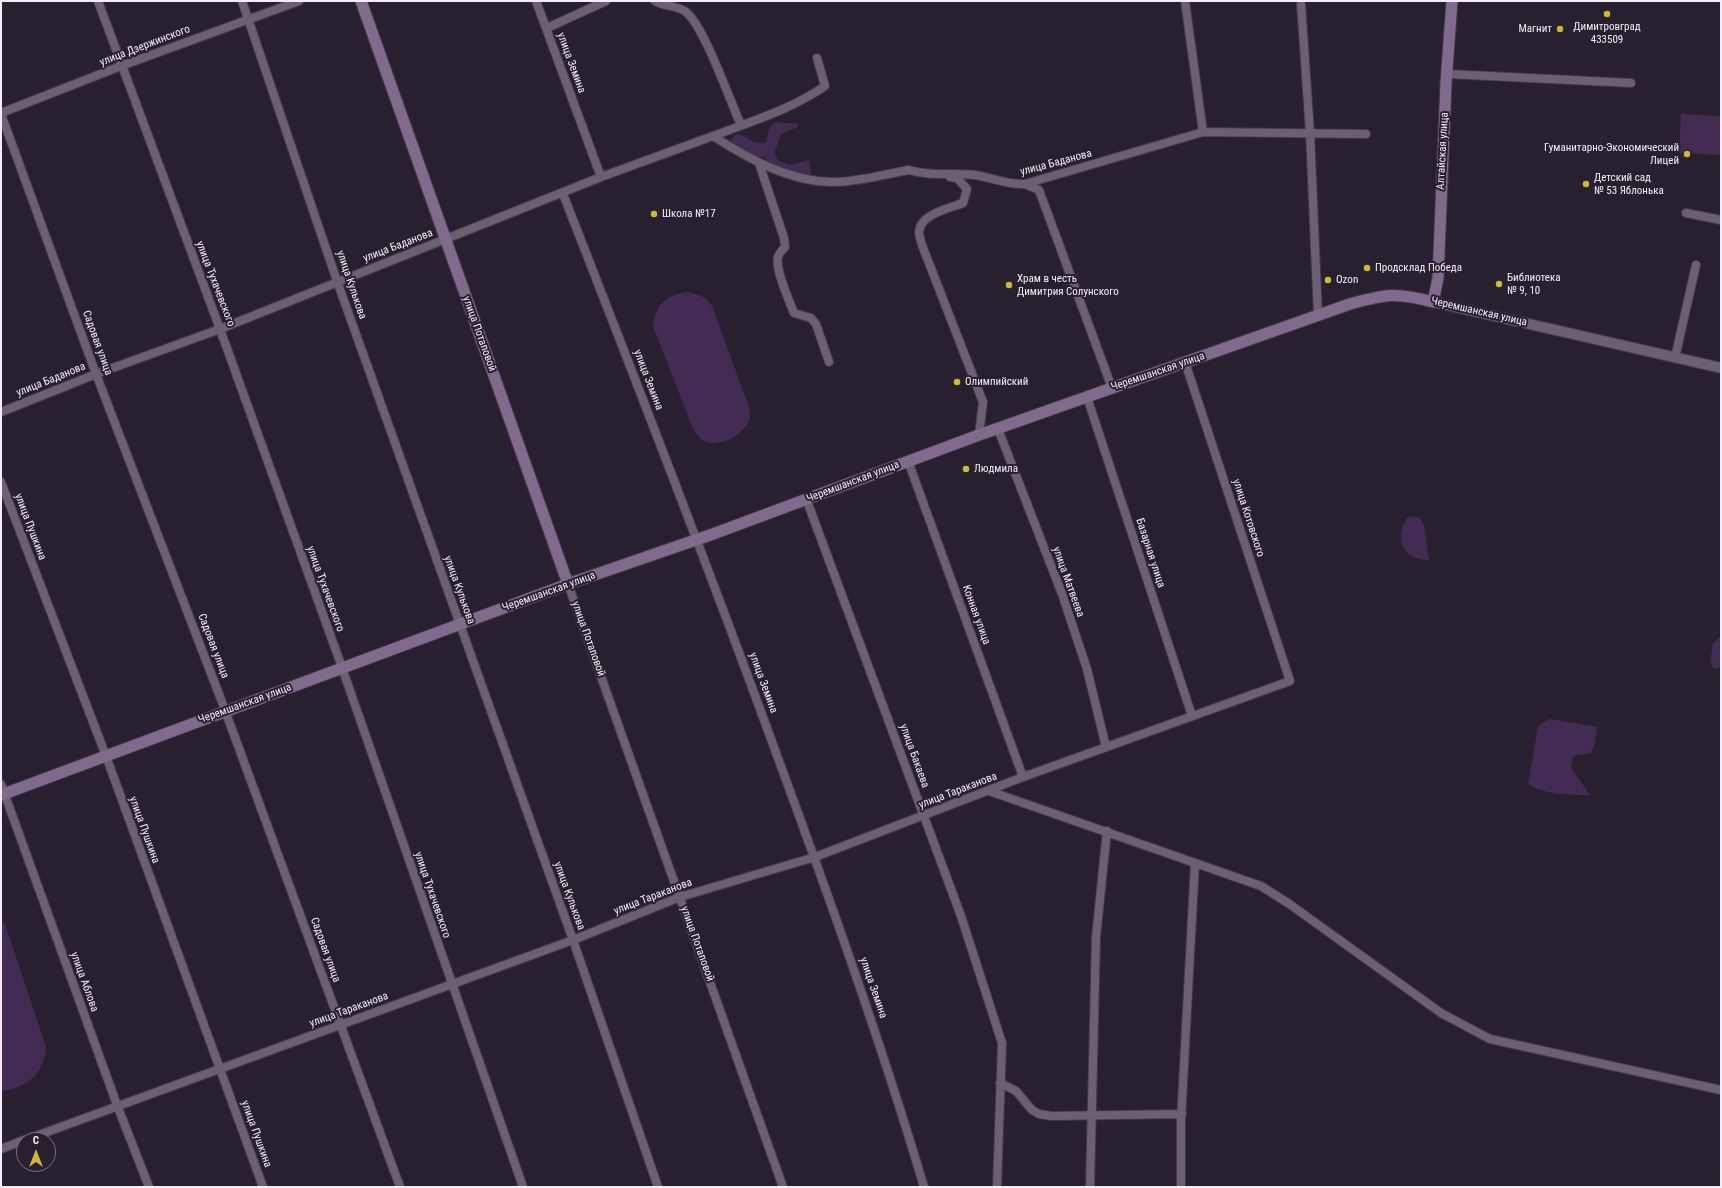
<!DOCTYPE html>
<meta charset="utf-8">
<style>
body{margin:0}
#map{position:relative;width:1722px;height:1188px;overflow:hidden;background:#29202f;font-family:"Roboto Condensed",sans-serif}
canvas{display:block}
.frame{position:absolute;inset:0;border:2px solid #f3edf8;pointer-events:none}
.north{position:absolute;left:16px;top:1132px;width:40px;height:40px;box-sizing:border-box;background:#29202f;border:1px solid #7a727f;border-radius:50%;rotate:0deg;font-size:11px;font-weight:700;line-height:16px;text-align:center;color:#f3edf8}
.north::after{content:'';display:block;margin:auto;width:14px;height:18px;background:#cdb938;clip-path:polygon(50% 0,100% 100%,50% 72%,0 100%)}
</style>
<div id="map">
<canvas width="1722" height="1188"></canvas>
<div class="frame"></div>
<div class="north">С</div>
</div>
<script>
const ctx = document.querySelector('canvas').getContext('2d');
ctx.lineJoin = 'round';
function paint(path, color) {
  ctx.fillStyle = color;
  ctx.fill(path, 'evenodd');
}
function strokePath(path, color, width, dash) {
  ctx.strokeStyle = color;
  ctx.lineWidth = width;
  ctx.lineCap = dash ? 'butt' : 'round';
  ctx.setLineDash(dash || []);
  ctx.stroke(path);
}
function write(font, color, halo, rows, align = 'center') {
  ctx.font = font + ' "Roboto Condensed",sans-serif';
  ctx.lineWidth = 4;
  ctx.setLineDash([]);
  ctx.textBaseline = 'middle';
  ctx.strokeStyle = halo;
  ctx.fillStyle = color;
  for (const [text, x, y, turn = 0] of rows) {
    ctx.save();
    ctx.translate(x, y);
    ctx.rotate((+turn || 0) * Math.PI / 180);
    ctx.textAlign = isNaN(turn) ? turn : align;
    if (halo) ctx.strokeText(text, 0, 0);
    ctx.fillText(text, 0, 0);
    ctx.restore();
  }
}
const green = new Path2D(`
 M 1681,114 L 1721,116 L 1721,155 L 1679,153 Z
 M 777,122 L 798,124 L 798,127 L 781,134 L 777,147 L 774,151 L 778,160 L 789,165 L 809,160 L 811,174 C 795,175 776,170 764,157 L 755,157 L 733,145 L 731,140 L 736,134 C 748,135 755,147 766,142 C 769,133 767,126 777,122 Z
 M 686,292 C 698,294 705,296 712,306 L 749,407 C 749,410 750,414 750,417 C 746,435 717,451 701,439 C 698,436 695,432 693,429 L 653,326 C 655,306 666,295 686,292 Z
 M 1414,516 L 1420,518 L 1424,526 L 1429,560 C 1403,560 1393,538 1408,517 Z
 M 1721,636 L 1721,667 L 1714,669 L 1710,662 L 1713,643 Z
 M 1549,719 L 1597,727 L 1595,742 L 1591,753 L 1573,756 L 1571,768 L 1590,795 C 1570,795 1545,795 1528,784 L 1538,726 Z
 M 1,920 L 5,924 L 46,1047 C 44,1074 27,1088 1,1091 Z`);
const minor = new Path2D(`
 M 98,1 L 220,329 L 339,659 L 523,1187
 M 242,1 L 337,281 L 573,940 L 658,1187
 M 536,1 L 601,177
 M 655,1 C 665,7 677,5 686,12 C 704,26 730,101 741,125
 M 1185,1 L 1203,132
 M 1301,4 L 1310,133 L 1318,316
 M 547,28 L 606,1
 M 1448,74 L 1631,83
 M 1,113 L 121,66 L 299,1
 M 1,114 L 96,374 L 222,702 L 400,1187
 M 713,136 C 752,121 790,110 825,86 L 817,58
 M 759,163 L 784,238 L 785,247 C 782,250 779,253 778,257 C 775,270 789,300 794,313 L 811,318 L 816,324 L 829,362
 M 950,177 L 957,178 L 967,189 L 963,203 C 950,208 920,214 919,232 C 919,236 921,241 922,245 L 983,402 L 979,435
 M 1025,184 L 1039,190 L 1112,388
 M 563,194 C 635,378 707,563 775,750 C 828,894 880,1039 924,1187
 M 1686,213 L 1721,220
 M 1675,358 L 1696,265
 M 1087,397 L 1192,716
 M 1,412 L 96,374 L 220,329 L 601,177 L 713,136 C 747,158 788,181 831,182 C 854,183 886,174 909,170 C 931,177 952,172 974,175 C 991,177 1007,185 1025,184 L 1203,132 L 1366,134
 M 998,429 L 1062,594 L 1087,669 L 1106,747
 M 908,461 L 1023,777
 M 1,482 L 106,756 L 263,1187
 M 807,501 L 961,916 L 1002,1043 L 997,1187
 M 568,584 L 783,1187
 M 1,784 L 117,1105 L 149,1187
 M 989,791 L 1261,886 L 1288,903 L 1441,1013 L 1490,1039 L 1721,1090
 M 1000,1083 L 1016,1091 L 1032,1110 L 1039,1114 L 1051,1116 L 1182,1114
 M 25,1140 L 573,940 L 680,897 L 815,857 L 1023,777 L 1290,681 L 1185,362
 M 1,1149 L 24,1140
 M 1090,1187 L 1096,937 L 1107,831
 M 1181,1187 L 1181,1120 L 1195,863`);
const tertiary = new Path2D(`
 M 1433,302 L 1721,368`);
const secondary = new Path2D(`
 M 361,1 L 568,584
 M 1,795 L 568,584 L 713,534 L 979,435 L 1350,304 C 1386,294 1396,292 1433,302 L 1438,278 L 1446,83 L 1452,1`);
const markers = [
 [1607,14,4,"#cdb938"],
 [1560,29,4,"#cdb938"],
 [1687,154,4,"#cdb938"],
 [1586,184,4,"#cdb938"],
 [654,214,4,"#cdb938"],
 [1367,268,4,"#cdb938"],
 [1328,280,4,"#cdb938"],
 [1499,284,4,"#cdb938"],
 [1009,285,4,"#cdb938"],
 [957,382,4,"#cdb938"],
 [966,469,4,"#cdb938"]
];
const poiNames = [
 ["Димитровград",1607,27,"center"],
 ["433509",1607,40,"center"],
 ["Магнит",1552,29,"right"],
 ["Гуманитарно-Экономический",1679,148,"right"],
 ["Лицей",1679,161,"right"],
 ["Детский сад",1594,178],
 ["№ 53 Яблонька",1594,191],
 ["Школа №17",662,214],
 ["Продсклад Победа",1375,268],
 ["Библиотека",1507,278],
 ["№ 9, 10",1507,291],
 ["Храм в честь",1017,279],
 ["Димитрия Солунского",1017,292],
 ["Ozon",1336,280],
 ["Олимпийский",965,382],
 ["Людмила",974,469]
];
const streetNames = [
 ["улица Дзержинского",145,46,-21],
 ["улица Земина",571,63,70],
 ["Алтайская улица",1443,151,-87],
 ["улица Баданова",1056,163,-15],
 ["улица Баданова",398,246,-21],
 ["улица Тухачевского",215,284,69],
 ["улица Кулькова",351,285,71],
 ["Черемшанская улица",1479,312,13],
 ["улица Потаповой",479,334,70],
 ["Садовая улица",97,343,70],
 ["Черемшанская улица",1158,372,-19],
 ["улица Баданова",51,380,-22],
 ["улица Земина",648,380,69],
 ["Черемшанская улица",853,482,-21],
 ["улица Котовского",1248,518,72],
 ["улица Пушкина",30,527,69],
 ["Базарная улица",1150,553,72],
 ["улица Матвеева",1068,582,70],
 ["улица Тухачевского",325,589,70],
 ["улица Кулькова",459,590,70],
 ["Черемшанская улица",549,592,-20],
 ["Конная улица",976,615,70],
 ["улица Потаповой",588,639,70],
 ["Садовая улица",213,646,69],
 ["улица Земина",763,683,70],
 ["Черемшанская улица",245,704,-20],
 ["улица Бакаева",914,756,70],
 ["улица Тараканова",958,791,-21],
 ["улица Пушкина",144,830,70],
 ["улица Тухачевского",432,895,71],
 ["улица Кулькова",569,896,70],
 ["улица Тараканова",653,897,-21],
 ["улица Потаповой",697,944,70],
 ["Садовая улица",325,950,70],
 ["улица Аблова",84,982,70],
 ["улица Земина",873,988,71],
 ["улица Тараканова",349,1010,-20],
 ["улица Пушкина",256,1134,70]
];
paint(green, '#432c53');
strokePath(minor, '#433b48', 10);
strokePath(tertiary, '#433b48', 12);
strokePath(secondary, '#433b48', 13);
strokePath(minor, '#6a6072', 8);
strokePath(tertiary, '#6a6072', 10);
strokePath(secondary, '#806b8f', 11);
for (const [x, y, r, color] of markers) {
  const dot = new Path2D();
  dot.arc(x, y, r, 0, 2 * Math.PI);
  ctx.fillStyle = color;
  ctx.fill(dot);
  strokePath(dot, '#29202f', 1.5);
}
write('11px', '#f3edf8', '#29202f', poiNames, 'left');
write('11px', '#f3edf8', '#29202f', streetNames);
</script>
